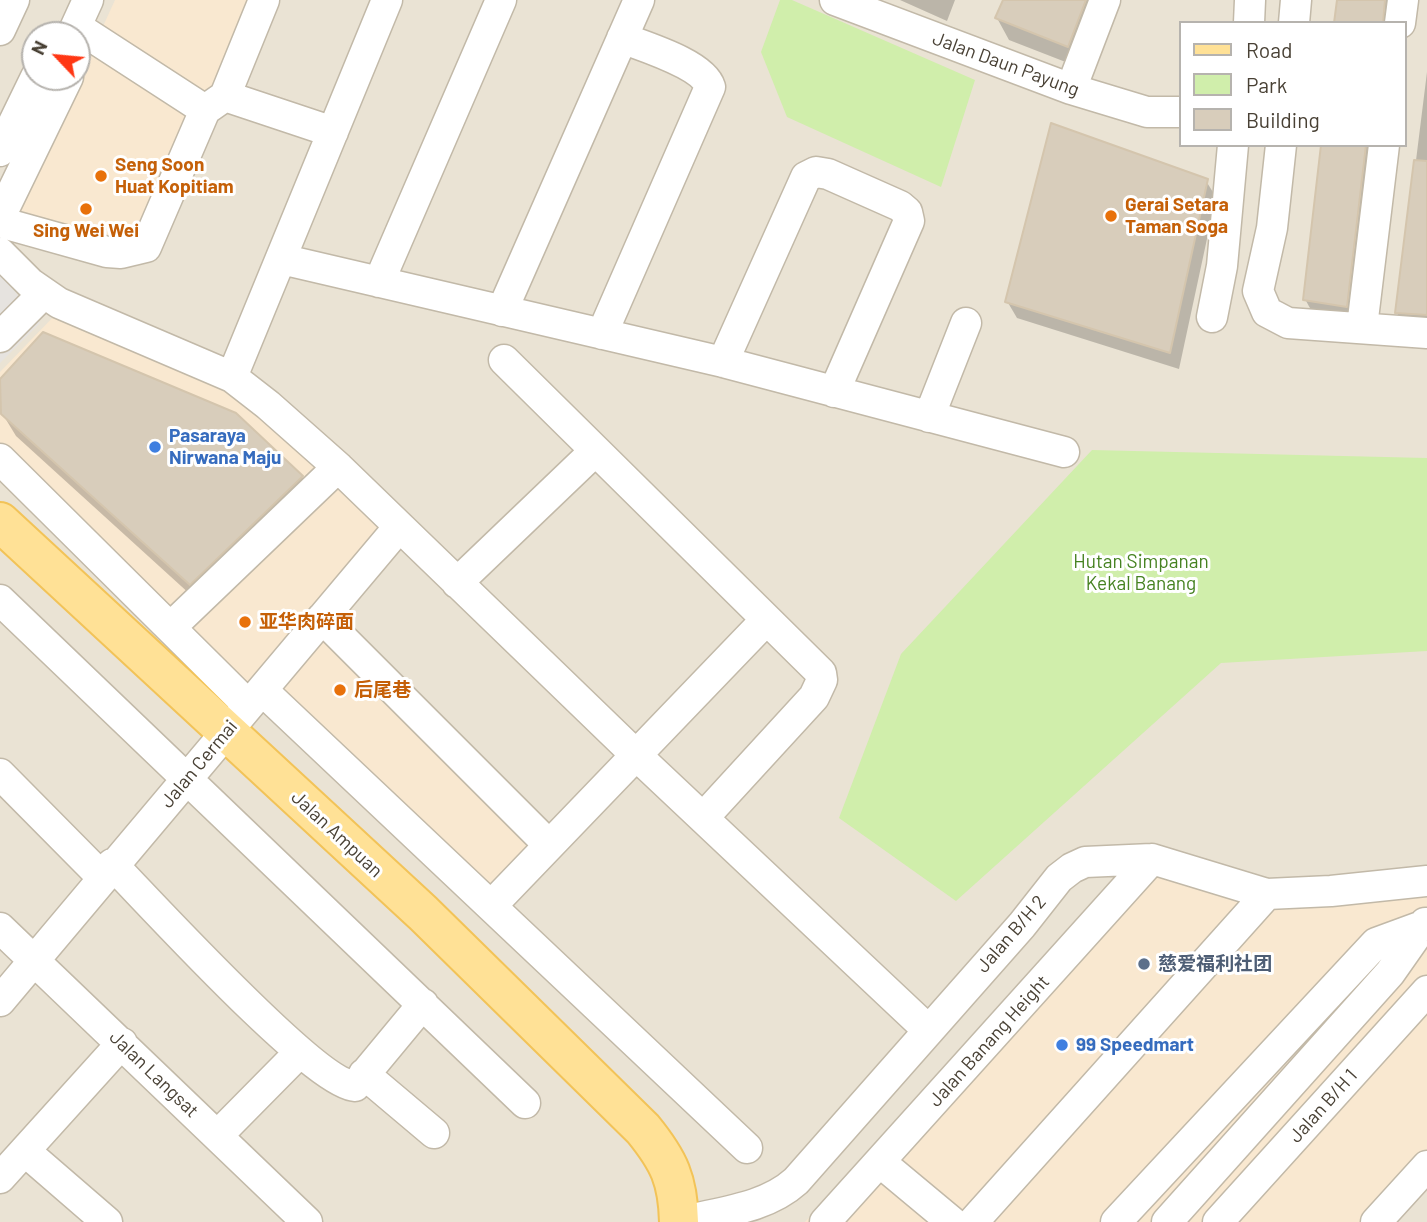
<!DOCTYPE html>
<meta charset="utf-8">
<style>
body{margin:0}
#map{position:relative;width:1427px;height:1222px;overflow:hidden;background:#f5f1e7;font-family:Barlow,sans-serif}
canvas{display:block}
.legend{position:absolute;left:1179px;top:21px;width:228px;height:126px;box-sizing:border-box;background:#fff;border:2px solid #b6b3ae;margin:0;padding:9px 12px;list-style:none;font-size:21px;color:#494135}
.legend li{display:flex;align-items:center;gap:14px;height:35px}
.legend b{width:35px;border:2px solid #b6b3ae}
.north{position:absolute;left:21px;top:21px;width:70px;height:70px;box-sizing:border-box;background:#fff;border:2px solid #b6b3ae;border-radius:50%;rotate:296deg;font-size:19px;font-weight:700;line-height:28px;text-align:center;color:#494135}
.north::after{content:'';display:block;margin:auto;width:24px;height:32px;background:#ff3714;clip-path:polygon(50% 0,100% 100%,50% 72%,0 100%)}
</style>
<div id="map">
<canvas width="1427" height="1222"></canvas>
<ul class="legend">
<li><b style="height:9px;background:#ffe196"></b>Road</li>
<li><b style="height:19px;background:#d0eeab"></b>Park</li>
<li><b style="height:19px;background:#d8cdbb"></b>Building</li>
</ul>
<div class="north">N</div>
</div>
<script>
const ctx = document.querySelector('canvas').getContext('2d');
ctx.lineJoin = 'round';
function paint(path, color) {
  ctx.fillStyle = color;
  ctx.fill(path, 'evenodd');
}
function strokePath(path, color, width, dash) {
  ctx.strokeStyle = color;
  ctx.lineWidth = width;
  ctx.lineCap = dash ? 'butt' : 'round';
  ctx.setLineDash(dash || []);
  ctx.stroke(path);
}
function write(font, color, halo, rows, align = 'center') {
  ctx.font = font + ' Barlow,"Noto Sans SC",sans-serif';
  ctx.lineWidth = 6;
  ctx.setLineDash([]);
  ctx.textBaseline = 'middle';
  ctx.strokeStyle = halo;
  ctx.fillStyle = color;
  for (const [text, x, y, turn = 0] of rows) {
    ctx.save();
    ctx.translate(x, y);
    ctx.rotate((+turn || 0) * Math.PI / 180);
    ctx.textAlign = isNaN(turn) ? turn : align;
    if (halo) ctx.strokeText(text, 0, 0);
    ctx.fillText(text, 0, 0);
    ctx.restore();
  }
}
const residential = new Path2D(`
 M 0,0 L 1427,0 L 1427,1222 L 0,1222 ZM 1180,23 L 1404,23 L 1404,145 L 1180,145 ZM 35,35 L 77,35 L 77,77 L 35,77 Z`);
const commercial = new Path2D(`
 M 115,0 L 269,0 L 210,114 L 150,249 L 17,215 Z
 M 57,313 L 228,386 L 388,528 L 318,610 L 557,845 L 489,916 L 0,450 L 0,372 Z
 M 1149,850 L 1271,885 L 1427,871 L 1427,1175 L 1384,1222 L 805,1222 Z`);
const green = new Path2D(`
 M 780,0 L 792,0 L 975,80 L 941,187 L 787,117 L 761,52 Z
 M 1092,450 L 1427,458 L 1427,651 L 1221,663 L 956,901 L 839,818 L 901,654 Z`);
const parking = new Path2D(`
 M 0,273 L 40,323 L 0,363 Z`);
const shadow = new Path2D(`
 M 900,0 L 955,0 L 947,21 Z
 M 1005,0 L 1113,0 L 1081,68 L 1009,40 L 997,18 Z
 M 1339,0 L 1396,0 L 1389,23 L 1336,23 Z
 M 1427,72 L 1427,325 L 1403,324 L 1397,313 Z
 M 1322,145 L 1377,145 L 1352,317 L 1311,310 L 1305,299 Z
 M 1206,181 L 1216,197 L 1179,369 L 1017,318 L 1007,301 Z
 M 44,334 L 235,414 L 302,477 L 315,499 L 203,606 L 16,436 L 2,413 L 0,382 Z`);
const building = new Path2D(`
 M 1003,0 L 1086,0 L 1068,47 L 995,18 Z
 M 1337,0 L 1385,0 L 1383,23 L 1334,23 Z
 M 1051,123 L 1208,179 L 1170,353 L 1005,302 Z
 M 1321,145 L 1366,145 L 1347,307 L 1303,300 Z
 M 1414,160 L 1427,161 L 1427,315 L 1395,313 Z
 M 43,332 L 236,413 L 303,476 L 190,585 L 1,414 L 0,379 Z`);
const minor = new Path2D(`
 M 835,0 L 1071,89 L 1147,112 L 1180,112
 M 1249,23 L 1250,0
 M 1294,23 L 1296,0
 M 1400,23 L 1403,0
 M 77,27 L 205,110
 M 0,30 L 14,0
 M 72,35 L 88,0
 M 1071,89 L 1105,0
 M 225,96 L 333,132
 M 1281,145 L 1272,228 L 1258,291 L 1267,312 L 1288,323 L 1427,333
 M 0,151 L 36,77
 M 1,215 L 68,77
 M 3,223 L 107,252 L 121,253 L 146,247 L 205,110 L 225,96 L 264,0
 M 0,253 L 30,283 L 59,303 L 232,377 L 268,405 L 338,467 L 636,755 L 927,1029
 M 281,259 L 723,362 L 1064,452
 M 379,282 L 501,0
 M 502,311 L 639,0
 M 1212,317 L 1222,266 L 1233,145
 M 1362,327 L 1384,145
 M 602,334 L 710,87 C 703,64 645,47 622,38
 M 0,337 L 44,293
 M 504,360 L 821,673 L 822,680 L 814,697 L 703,818
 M 723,362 L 806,177 L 816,172 L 828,174 L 900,206 L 907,212 L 909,221 L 834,392
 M 232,377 L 387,0
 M 929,417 L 966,323
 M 0,459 L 248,705
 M 457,583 L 595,451
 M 0,600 L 525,1103
 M 322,618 L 549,845
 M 172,626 L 338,467
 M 262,690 L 747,1148
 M 0,774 L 102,877
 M 112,864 C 150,903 315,1084 355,1086 L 423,1004
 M 491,906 L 766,620
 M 0,928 L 307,1222
 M 0,1001 L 399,527
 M 364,1074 L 434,1133
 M 218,1135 L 299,1053
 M 26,1152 L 107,1222
 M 880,1162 L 952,1222
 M 0,1178 L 122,1043
 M 680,1222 C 719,1212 765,1209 796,1181 L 1022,925 L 1059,878 L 1072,868 L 1085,862 L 1152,859 L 1267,894 L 1331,891 L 1427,881
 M 825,1222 L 1152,859
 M 973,1222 L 1267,894
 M 1116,1222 L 1376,943 L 1425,925
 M 1167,1222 L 1390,973 L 1425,923
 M 1218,1222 L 1427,991
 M 1376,1222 L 1427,1166`);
const major = new Path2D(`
 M 0,522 L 423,913 L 643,1129 C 669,1161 678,1180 679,1222`);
const markers = [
 [101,176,7,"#e8710a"],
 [86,209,7,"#e8710a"],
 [1111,216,7,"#e8710a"],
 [155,447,7,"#3f7fe0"],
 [245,622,7,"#e8710a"],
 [340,690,7,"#e8710a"],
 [1144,964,7,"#5c6f8a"],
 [1062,1045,7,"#3f7fe0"]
];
const streetNames = [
 ["Jalan Daun Payung",1006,64,20],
 ["Jalan Cermai",199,764,-50],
 ["Jalan Ampuan",337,834,43],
 ["Jalan B/H 2",1011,934,-49],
 ["Jalan Banang Height",989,1041,-48],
 ["Jalan Langsat",154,1074,44],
 ["Jalan B/H 1",1323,1106,-48]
];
const foodNames = [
 ["Seng Soon",115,165],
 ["Huat Kopitiam",115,187],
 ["Gerai Setara",1125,205],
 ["Taman Soga",1125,227],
 ["Sing Wei Wei",86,231,"center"],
 ["亚华肉碎面",259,622],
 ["后尾巷",354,690]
];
const shopNames = [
 ["Pasaraya",169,436],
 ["Nirwana Maju",169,458],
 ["99 Speedmart",1076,1045]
];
const parkNames = [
 ["Hutan Simpanan",1141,562],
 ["Kekal Banang",1141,584]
];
const serviceNames = [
 ["慈爱福利社团",1158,964]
];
paint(residential, '#eae3d4');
paint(commercial, '#f9e8d0');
paint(green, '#d0eeab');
paint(parking, '#e6e3df');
paint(shadow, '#0003');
paint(building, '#d8cdbb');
strokePath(building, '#d4c5ad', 2);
strokePath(minor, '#c2b9a8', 33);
strokePath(major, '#f2c358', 42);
strokePath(minor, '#fff', 30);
strokePath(major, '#ffe196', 38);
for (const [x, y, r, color] of markers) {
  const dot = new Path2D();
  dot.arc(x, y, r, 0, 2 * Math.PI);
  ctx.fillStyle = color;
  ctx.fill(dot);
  strokePath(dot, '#fff', 2.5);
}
write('19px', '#494135', '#fff', streetNames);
write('bold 19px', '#c56008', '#fff', foodNames, 'left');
write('bold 19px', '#366cbe', '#fff', shopNames, 'left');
write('19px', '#468221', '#fff', parkNames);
write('bold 19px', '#4e5e75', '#fff', serviceNames, 'left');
</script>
